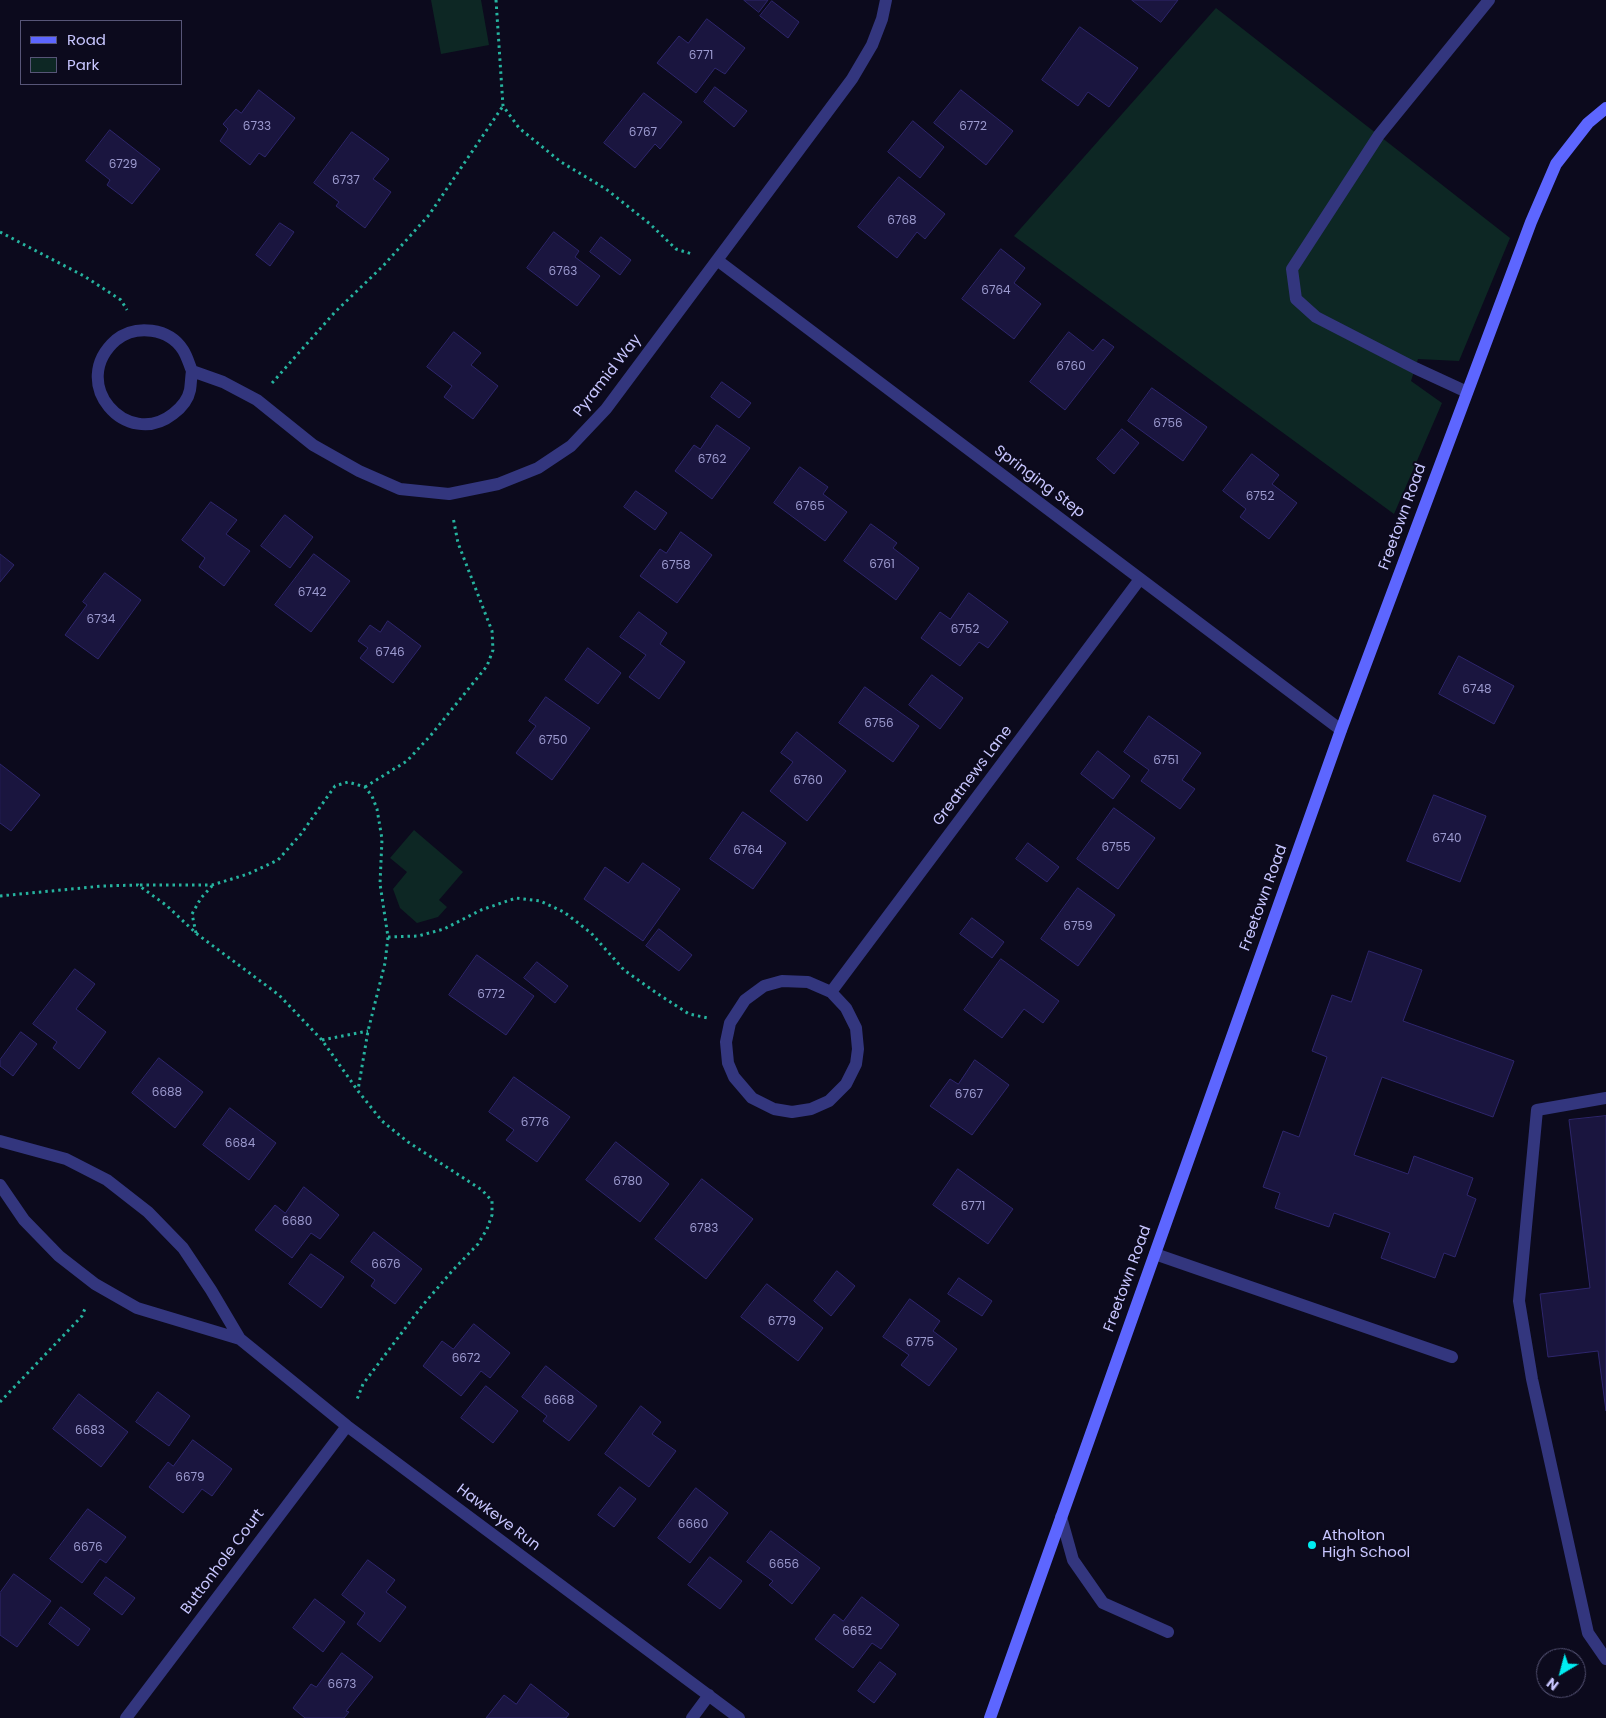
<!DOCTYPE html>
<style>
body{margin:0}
#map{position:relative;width:1606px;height:1718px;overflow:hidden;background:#0c0a1d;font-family:Poppins,sans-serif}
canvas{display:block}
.legend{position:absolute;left:20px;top:20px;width:162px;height:65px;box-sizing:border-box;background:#0c0a1d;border:1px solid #575577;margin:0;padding:6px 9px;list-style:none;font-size:15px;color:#c8c6ff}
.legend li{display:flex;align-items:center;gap:10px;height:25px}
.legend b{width:25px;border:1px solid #575577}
.north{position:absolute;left:1536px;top:1648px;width:50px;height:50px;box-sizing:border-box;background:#0c0a1d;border:1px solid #575577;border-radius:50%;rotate:217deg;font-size:14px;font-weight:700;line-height:20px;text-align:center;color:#c8c6ff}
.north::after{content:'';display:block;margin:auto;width:18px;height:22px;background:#00edf1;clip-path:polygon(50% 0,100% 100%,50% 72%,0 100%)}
</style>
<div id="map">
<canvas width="1606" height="1718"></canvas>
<ul class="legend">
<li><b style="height:6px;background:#5d66ff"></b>Road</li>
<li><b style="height:14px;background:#0d2724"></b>Park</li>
</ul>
<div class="north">N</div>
</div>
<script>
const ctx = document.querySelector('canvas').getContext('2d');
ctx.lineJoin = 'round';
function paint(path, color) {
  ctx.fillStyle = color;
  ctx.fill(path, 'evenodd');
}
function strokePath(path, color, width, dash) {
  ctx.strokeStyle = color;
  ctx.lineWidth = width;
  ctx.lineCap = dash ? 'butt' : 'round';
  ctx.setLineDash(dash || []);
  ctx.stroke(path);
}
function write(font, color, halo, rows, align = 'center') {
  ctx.font = font + ' Poppins,sans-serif';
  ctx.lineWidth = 4;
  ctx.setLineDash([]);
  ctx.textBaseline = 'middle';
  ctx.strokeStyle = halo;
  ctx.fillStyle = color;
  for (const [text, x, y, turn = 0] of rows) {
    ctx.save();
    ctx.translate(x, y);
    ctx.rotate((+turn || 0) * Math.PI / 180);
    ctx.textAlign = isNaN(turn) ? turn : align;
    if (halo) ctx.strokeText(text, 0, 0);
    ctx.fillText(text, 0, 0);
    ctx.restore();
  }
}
const green = new Path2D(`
 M 431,0 L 481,0 L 489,45 L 441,54 Z
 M 1216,8 L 1510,238 L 1459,361 L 1418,359 L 1411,381 L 1442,403 L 1394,514 L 1014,236 Z
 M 414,830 L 463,872 L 439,900 L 447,907 L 438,917 L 417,923 L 400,908 L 393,889 L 407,872 L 390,858 Z`);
const building = new Path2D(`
 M 744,0 L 768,0 L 759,12 Z
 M 1132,0 L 1178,0 L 1161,22 Z
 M 772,1 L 799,22 L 788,38 L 760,16 Z
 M 707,19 L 745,48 L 725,74 L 715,68 L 696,93 L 657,63 L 679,36 L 688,43 Z
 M 1080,27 L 1138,68 L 1109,107 L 1088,92 L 1078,106 L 1042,80 Z
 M 715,87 L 747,111 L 734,127 L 704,102 Z
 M 259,90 L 295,118 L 265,157 L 259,153 L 250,165 L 220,141 L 228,129 L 223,124 L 236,109 L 241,113 Z
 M 961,90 L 1013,131 L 986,165 L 934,123 Z
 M 644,93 L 682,122 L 660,149 L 655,144 L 635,168 L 604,143 Z
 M 913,121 L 944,147 L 920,178 L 888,152 Z
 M 110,130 L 160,169 L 132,204 L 107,185 L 110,180 L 86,161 Z
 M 352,132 L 389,159 L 373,179 L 391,192 L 365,228 L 336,206 L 339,202 L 314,183 Z
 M 899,177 L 945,214 L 925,239 L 917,232 L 897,258 L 858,227 Z
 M 280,223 L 294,232 L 270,266 L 256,255 Z
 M 554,232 L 579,251 L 575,257 L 600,276 L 577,306 L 527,268 Z
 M 601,237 L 631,260 L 620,275 L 590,252 Z
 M 1001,249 L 1025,268 L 1014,283 L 1041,304 L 1014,339 L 962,299 Z
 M 454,332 L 481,353 L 471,365 L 498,386 L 473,419 L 444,397 L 452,386 L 427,367 Z
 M 1069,332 L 1093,351 L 1103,339 L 1114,347 L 1065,410 L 1030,382 Z
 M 722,382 L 751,403 L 739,418 L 711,397 Z
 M 1152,388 L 1207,427 L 1183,461 L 1128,421 Z
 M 717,425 L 750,448 L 712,499 L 675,471 L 694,445 L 700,449 Z
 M 1122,429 L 1139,443 L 1114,474 L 1097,459 Z
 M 1252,454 L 1279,475 L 1272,484 L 1297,503 L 1269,539 L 1240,517 L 1246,509 L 1223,491 Z
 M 800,467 L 828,487 L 823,494 L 847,512 L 825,541 L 774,503 Z
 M 636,491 L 667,513 L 655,530 L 624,507 Z
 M 211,502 L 237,520 L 226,534 L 250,551 L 224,586 L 199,567 L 205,558 L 182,540 Z
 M 285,515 L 313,537 L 290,568 L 261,546 Z
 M 871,524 L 897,543 L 893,548 L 919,568 L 896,600 L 844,561 Z
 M 681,532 L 712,555 L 677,603 L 640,576 L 660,549 L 666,553 Z
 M 0,554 L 14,565 L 0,582 Z
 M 314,554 L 350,581 L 311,632 L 275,605 Z
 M 105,573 L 141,600 L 98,659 L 65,635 L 87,605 L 83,602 Z
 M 969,593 L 1008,622 L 988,648 L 979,642 L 960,666 L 921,638 L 940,612 L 950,619 Z
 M 639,612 L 667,633 L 660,644 L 685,662 L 659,699 L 629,677 L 646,655 L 620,637 Z
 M 388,621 L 421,646 L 393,683 L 360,658 L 368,648 L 358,641 L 370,625 L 380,632 Z
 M 588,648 L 621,673 L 598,704 L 565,680 Z
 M 1459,656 L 1514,686 L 1494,724 L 1439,694 Z
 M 932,675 L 963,698 L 940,729 L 909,705 Z
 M 865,687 L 919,726 L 893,762 L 839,723 Z
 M 546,697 L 590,728 L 552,780 L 516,753 L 536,726 L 529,721 Z
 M 1149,716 L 1201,753 L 1182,780 L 1195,789 L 1180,809 L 1141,781 L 1149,770 L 1124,752 Z
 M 797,732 L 846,771 L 807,821 L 770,791 L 793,762 L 781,753 Z
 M 1098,751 L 1130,776 L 1113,799 L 1081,774 Z
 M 0,764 L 40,795 L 11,831 L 0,823 Z
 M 1434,795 L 1486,816 L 1460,882 L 1407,861 Z
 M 1114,808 L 1155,838 L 1118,889 L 1077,859 Z
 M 743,812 L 786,843 L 753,889 L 710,859 Z
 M 1028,843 L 1059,867 L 1047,882 L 1016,859 Z
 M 643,863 L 680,889 L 643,941 L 584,899 L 605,867 L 628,883 Z
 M 1078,888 L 1115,915 L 1078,966 L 1041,939 Z
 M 972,918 L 1004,942 L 992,958 L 960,934 Z
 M 659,929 L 692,955 L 679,971 L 646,946 Z
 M 1369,951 L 1422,970 L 1403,1021 L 1514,1061 L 1493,1117 L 1382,1077 L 1354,1155 L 1408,1174 L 1414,1156 L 1473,1178 L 1467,1195 L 1476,1199 L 1455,1257 L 1444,1253 L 1435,1278 L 1381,1258 L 1390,1233 L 1334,1213 L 1329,1227 L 1275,1208 L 1280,1193 L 1263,1187 L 1283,1131 L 1299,1137 L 1327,1057 L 1312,1051 L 1332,995 L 1351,1002 Z
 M 477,955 L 534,996 L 506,1035 L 449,995 Z
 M 1001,959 L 1059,1001 L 1043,1023 L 1024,1009 L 1002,1038 L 964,1010 Z
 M 537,962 L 568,986 L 555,1003 L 524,978 Z
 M 75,969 L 95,984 L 76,1009 L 106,1032 L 79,1069 L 53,1048 L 57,1042 L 33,1024 Z
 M 21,1032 L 37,1044 L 13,1076 L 0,1066 L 0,1060 Z
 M 159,1058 L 203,1092 L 175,1128 L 132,1093 Z
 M 975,1060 L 1009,1085 L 972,1135 L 930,1106 L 950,1079 L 958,1084 Z
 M 514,1077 L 570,1117 L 537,1162 L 506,1140 L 514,1130 L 489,1112 Z
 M 230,1108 L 276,1143 L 249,1180 L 203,1145 Z
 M 1606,1116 L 1606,1411 L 1598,1351 L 1548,1357 L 1540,1294 L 1590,1288 L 1569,1120 Z
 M 616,1142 L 669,1184 L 640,1222 L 586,1180 Z
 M 958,1169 L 1013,1209 L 988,1244 L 933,1205 Z
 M 702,1179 L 753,1219 L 706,1279 L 655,1239 Z
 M 304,1187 L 339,1215 L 320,1239 L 311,1233 L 292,1258 L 255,1230 L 275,1205 L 285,1213 Z
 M 374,1232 L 422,1269 L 395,1304 L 371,1286 L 375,1280 L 351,1262 Z
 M 311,1254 L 344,1277 L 321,1308 L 289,1284 Z
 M 837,1271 L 855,1286 L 831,1316 L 814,1301 Z
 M 959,1278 L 992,1301 L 982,1316 L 948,1294 Z
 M 767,1284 L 823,1328 L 798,1361 L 741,1317 Z
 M 910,1299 L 940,1321 L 933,1331 L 957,1349 L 929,1386 L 901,1365 L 909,1355 L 883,1337 Z
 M 474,1324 L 510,1353 L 490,1378 L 481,1371 L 461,1396 L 423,1366 L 442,1341 L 453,1349 Z
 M 546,1366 L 597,1406 L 569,1441 L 543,1421 L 547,1416 L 522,1397 Z
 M 486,1386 L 518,1411 L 493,1443 L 461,1418 Z
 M 158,1392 L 190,1416 L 169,1446 L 136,1422 Z
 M 79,1394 L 128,1432 L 101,1467 L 53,1429 Z
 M 641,1406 L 661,1422 L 652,1434 L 676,1451 L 649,1487 L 605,1454 Z
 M 193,1440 L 232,1469 L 212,1496 L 202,1489 L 183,1513 L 149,1487 L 168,1462 L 173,1466 Z
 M 620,1487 L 636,1499 L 614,1527 L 598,1515 Z
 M 696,1488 L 728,1513 L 690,1563 L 658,1538 Z
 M 88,1509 L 126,1537 L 106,1563 L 100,1559 L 82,1583 L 50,1559 Z
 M 771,1531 L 820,1568 L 792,1604 L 769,1585 L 773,1581 L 747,1562 Z
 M 710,1557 L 742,1581 L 720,1609 L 688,1585 Z
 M 368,1560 L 395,1580 L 386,1592 L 406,1607 L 380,1642 L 357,1624 L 365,1613 L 342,1595 Z
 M 14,1574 L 51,1601 L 17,1647 L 0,1635 L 0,1593 Z
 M 106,1577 L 135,1598 L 122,1615 L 94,1594 Z
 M 862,1597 L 899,1625 L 881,1649 L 872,1643 L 853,1668 L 815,1639 L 834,1614 L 843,1621 Z
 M 315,1599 L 345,1622 L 323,1652 L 293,1628 Z
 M 61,1607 L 90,1629 L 78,1646 L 49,1624 Z
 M 342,1653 L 373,1677 L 346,1711 L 349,1712 L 344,1718 L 305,1718 L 293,1708 L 311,1684 L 316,1687 Z
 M 880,1662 L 896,1674 L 874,1703 L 858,1691 Z
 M 531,1684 L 569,1714 L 566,1718 L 486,1718 L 504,1695 L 516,1704 Z`);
const path = new Path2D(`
 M 496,0 L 503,106 L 519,128 L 561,162 L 606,189 L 650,224 L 676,249 L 692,254
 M 0,232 L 84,276 L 121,300 L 127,310
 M 272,383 L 335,312 L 383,266 L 429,215 L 503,106
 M 365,787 L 407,761 L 431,735 L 487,666 L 493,650 L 492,631 L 458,543 L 453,517
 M 140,885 L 212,885 L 248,874 L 278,860 L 301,834 L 335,786 L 348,782 L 365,787 L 372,796 L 377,809 L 382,839 L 380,884 L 388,937 L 385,963 L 368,1031 L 358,1090
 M 0,896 L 102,886 L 138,885 L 166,905 L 197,934 L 279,995 L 322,1040 L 358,1091 L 382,1121 L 408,1142 L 482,1190 L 492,1201 L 492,1215 L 487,1229 L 478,1244 L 453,1270 L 422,1306 L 363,1384 L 356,1402
 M 196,933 L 192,914 L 201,898 L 212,886
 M 388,937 L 418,936 L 444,929 L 481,910 L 516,898 L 540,901 L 564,912 L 591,933 L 624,970 L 658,994 L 689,1014 L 708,1018
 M 322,1040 L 368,1031
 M 0,1402 L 82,1316 L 86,1306`);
const lane = new Path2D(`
 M 1467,392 L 1415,368 L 1316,317 L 1296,299 L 1292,269 L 1379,135 L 1489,0
 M 1606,1098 L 1537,1110 L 1519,1301 L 1532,1379 L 1588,1633 L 1606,1659
 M 1155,1254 L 1452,1357
 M 1061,1517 L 1073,1560 L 1103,1603 L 1168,1632`);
const street = new Path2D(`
 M 717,260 L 1341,730
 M 192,371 C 191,377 191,384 190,390 C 188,400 181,408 173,414 C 127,450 67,383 116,340 C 136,324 169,328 183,350 C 187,356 189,364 192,371 L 223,382 L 257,400 L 313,445 L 359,471 L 400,489 L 449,494 L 498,484 L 538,468 L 571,446 L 606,409 L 852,79 L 872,45 L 882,19 L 886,0
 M 831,992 L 846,1008 L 856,1028 L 858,1049 L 856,1064 L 846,1084 L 829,1101 L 811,1109 L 792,1112 L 774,1109 L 752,1098 L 734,1077 L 728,1063 L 726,1042 L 730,1023 L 745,1000 L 764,986 L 782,981 L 808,982 L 831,992 L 1140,579
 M 0,1141 L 66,1159 L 107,1180 L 148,1212 L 183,1248 L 211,1290 L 240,1339 L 347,1426 L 739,1718
 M 0,1185 L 24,1220 L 59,1256 L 95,1284 L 137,1308 L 240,1339
 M 126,1718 L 347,1426
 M 692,1718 L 709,1695`);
const secondary = new Path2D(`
 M 990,1718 L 1341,730 L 1531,222 L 1556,164 L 1588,123 L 1606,108`);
const markers = [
 [1312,1545,5,"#00edf1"]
];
const numberNames = [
 ["6771",701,56],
 ["6733",257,127],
 ["6772",973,127],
 ["6767",643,133],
 ["6729",123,165],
 ["6737",346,181],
 ["6768",902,221],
 ["6763",563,272],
 ["6764",996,291],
 ["6760",1071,367],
 ["6756",1168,424],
 ["6762",712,460],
 ["6752",1260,497],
 ["6765",810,507],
 ["6761",882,565],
 ["6758",676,566],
 ["6742",312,593],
 ["6734",101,620],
 ["6752",965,630],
 ["6746",390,653],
 ["6748",1477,690],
 ["6756",879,724],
 ["6750",553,741],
 ["6751",1166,761],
 ["6760",808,781],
 ["6740",1447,839],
 ["6755",1116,848],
 ["6764",748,851],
 ["6759",1078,927],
 ["6772",491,995],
 ["6688",167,1093],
 ["6767",969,1095],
 ["6776",535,1123],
 ["6684",240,1144],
 ["6780",628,1182],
 ["6771",973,1207],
 ["6680",297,1222],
 ["6783",704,1229],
 ["6676",386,1265],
 ["6779",782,1322],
 ["6775",920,1343],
 ["6672",466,1359],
 ["6668",559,1401],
 ["6683",90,1431],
 ["6679",190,1478],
 ["6660",693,1525],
 ["6676",88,1548],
 ["6656",784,1565],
 ["6652",857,1632],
 ["6673",342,1685]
];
const streetNames = [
 ["Pyramid Way",608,376,-52],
 ["Springing Step",1039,482,37],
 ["Freetown Road",1403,517,-70],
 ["Greatnews Lane",973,776,-53],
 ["Freetown Road",1264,898,-70],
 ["Freetown Road",1128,1279,-70],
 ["Hawkeye Run",498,1518,37],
 ["Buttonhole Court",223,1562,-53]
];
const poiNames = [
 ["Atholton",1322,1536],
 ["High School",1322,1553]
];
paint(green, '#0d2724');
paint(building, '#1a153f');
strokePath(building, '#2e266c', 1);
strokePath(path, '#26b39f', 3, [2.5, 4]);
strokePath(lane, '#33367e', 12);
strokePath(street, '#33367e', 12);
strokePath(secondary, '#5d66ff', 12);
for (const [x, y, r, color] of markers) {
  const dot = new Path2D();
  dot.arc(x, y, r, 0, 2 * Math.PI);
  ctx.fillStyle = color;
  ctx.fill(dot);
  strokePath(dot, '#0c0a1d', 2);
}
write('12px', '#9c9acf', null, numberNames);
write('15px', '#c8c6ff', '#0c0a1d', streetNames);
write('15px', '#c8c6ff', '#0c0a1d', poiNames, 'left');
</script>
